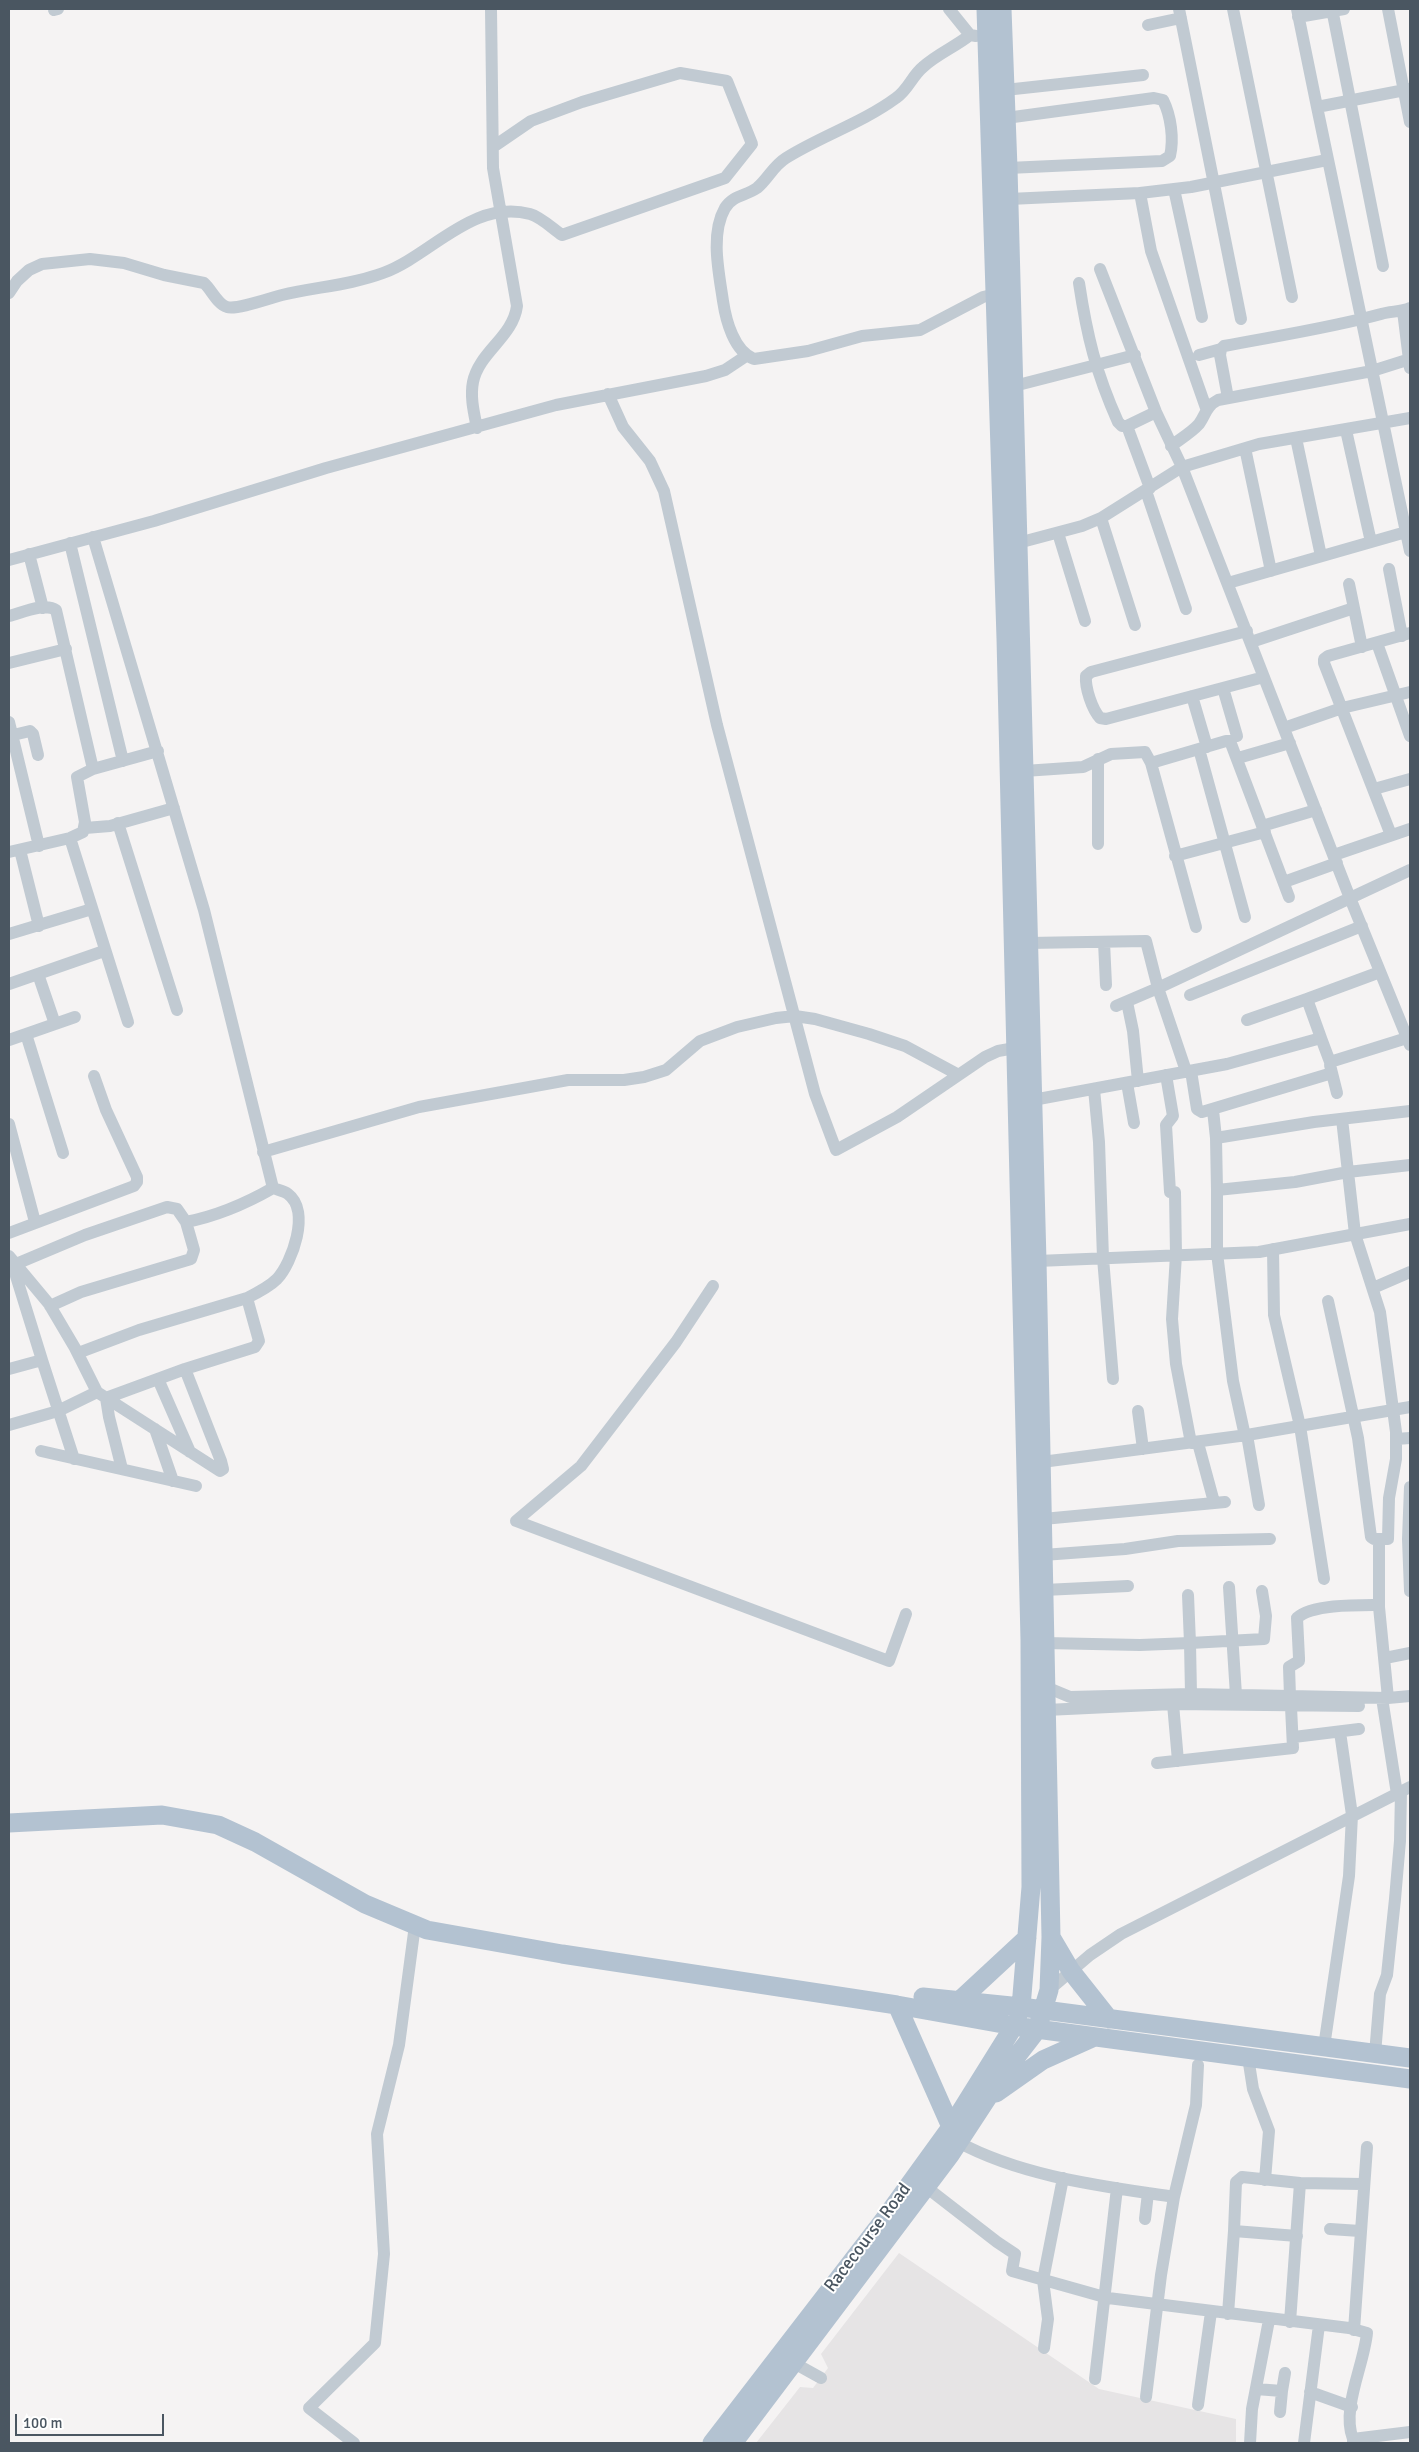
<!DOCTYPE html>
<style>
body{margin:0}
#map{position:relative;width:1419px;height:2452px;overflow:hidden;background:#f5f3f3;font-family:Signika,sans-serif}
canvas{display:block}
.frame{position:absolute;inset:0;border:10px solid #4a5661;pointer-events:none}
.scale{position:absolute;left:15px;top:2414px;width:149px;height:22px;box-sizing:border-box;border:2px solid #4a5661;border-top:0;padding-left:6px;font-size:15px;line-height:18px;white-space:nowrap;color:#4a5661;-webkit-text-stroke:4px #fff;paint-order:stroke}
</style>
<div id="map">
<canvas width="1419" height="2452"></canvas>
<div class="frame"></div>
<div class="scale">100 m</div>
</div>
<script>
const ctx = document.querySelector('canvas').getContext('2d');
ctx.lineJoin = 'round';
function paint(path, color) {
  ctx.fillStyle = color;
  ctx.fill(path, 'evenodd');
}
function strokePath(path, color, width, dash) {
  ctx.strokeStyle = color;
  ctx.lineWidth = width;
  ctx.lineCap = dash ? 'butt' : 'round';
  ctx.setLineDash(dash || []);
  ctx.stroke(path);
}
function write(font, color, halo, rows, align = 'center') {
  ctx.font = font + ' Signika,sans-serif';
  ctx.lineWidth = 4;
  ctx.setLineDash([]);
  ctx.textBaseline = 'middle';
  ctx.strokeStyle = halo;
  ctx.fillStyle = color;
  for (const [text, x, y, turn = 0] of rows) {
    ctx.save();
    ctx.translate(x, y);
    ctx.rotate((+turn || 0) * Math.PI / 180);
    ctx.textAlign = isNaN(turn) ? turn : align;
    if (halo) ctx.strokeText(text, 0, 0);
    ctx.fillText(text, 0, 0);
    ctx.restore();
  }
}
const education = new Path2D(`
 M 899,2253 L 1099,2389 L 1236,2419 L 1236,2443 L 756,2443 L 800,2387 L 813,2388 L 828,2368 L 821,2354 Z`);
const street = new Path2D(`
 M 949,9 L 970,35 L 976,36
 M 1179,9 L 1241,319
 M 1233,9 L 1292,297
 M 1297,9 L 1317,107 L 1410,89
 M 1332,9 L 1383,266
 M 1388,9 L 1410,122
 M 54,10 L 58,9
 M 1298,17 L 1344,9
 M 1148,25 L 1181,18
 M 970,35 C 955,47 937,54 923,67 C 912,76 908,90 896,98 C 862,123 821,136 786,158 C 773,166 768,179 757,188 C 746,196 733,195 725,208 C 710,234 719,273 723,301 C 726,321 734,351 754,359 L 808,351 L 862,336 L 920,330 L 983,297 L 996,294
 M 1005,90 L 1143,75
 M 1317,107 L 1410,551
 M 1006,118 L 1154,98 L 1163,100 C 1171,116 1174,139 1170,156 L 1162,161 L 1008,168
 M 1174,189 L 1202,317
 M 1140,193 L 1151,251 L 1206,408
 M 1009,199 L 1140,193 L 1191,187 L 1327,160
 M 1100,269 L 1156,412 L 1182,467 L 1348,893 L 1410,1045
 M 1079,283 C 1087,336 1096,373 1118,422 L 1122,426 L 1127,426 L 1156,412
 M 9,293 L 17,281 L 29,270 L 42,264 L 90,259 L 124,263 L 164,275 L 204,283 C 211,289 218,305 227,307 C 237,310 270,298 282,295 C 315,287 351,285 383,273 C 432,255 472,199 530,214 C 541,217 553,229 562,235 L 725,178 L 752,144 L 727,81 L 680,73 L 582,102 L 531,121 L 493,147
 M 1403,311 L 1410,368
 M 1199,355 L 1221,349
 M 1014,386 L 1135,355
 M 608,394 L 623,427 L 650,461 L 664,491 L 717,725 L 815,1094 L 836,1150 L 897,1117 L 985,1057 L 998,1051 L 1015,1048
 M 1228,398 L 1220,355 L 1221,349 L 1224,346 C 1276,336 1330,328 1381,314 C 1391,311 1401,312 1410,308
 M 1127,426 L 1150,488
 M 477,428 C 474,413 470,397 473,382 C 479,352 513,337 517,306 L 493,168 L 491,9
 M 1346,430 L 1371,542
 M 1296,438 L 1321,556
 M 1171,446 C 1180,439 1191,433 1199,424 C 1206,414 1206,406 1218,400 L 1372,371 L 1410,359
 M 1245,448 L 1271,571
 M 1146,491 L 1186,609
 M 1101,518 L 1135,625
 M 1058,533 L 1085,621
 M 93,537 L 204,910 L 273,1188
 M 70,543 L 123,761
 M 1018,543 L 1082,526 L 1101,518 L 1182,467 L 1259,444 L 1410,418
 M 29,554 L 43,608
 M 9,560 L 154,521 L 326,468 L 556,405 L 706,376 L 725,370 L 746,356
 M 1389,569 L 1402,636
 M 1228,583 L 1406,532
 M 1349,584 L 1362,647
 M 9,616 C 21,613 45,602 56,610 L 93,769 L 77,777 L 85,822 L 83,832 L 70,838 L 9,852
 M 1247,631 L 1091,672 L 1086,676 C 1085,688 1092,709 1100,718 L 1106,719 L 1264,677
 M 1251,642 L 1354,608
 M 1377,643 L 1410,736
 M 9,663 L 66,649
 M 1223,688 L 1237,736
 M 1192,696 L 1207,747
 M 9,722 L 39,846
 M 1284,728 L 1342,708 L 1410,692
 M 9,736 L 30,731 L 33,734 L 38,755
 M 1199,749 L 1245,917
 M 1238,758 L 1290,743
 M 1151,763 L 1226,741 L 1230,741 L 1289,897
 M 93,769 L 158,751
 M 1024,771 L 1083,767 L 1111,754 L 1145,752 L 1151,763 L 1196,927
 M 1374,789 L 1410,779
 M 118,823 L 177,1010
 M 1262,826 L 1316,810
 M 85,828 L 110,826 L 174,808
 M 1391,835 L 1324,663 L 1324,659 L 1328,656 L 1410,633
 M 70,838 L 128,1022
 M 1098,844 L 1098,759
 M 20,850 L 39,926
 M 1334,855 L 1410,829
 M 1175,856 L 1265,832
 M 1284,882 L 1337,863
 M 9,934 L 92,909
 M 1104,942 L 1106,985
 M 1028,943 L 1146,941 L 1158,988 L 1410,870
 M 38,974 L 55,1024
 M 9,984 L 104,951
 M 1190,995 L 1362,926
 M 1127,1002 L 1133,1031 L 1138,1081
 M 1116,1006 L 1158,988 L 1186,1071
 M 1247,1020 L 1307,999
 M 26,1034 L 63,1153
 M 1321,1038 L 1307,999 L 1380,972
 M 9,1040 L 75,1017
 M 1330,1065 L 1337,1093
 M 1191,1071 L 1197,1109 L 1202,1112 L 1332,1073
 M 1166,1075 L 1173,1116 L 1166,1125 L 1170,1192
 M 1127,1083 L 1134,1123
 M 1094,1089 L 1099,1142 L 1103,1258 L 1113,1379
 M 1033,1100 L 1227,1064 L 1321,1038 L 1330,1062 L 1407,1038
 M 1213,1110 L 1216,1138 L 1314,1122 L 1410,1111
 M 9,1124 L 35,1222
 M 1216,1138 L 1217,1190
 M 263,1152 L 419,1107 L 568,1080 L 624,1080 L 644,1077 L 666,1070 L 700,1041 L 737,1027 L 776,1018 L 795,1016 L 815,1019 L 869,1034 L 905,1046 L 957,1074
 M 1175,1192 L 1176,1255 L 1172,1319 L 1176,1364 L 1191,1443 L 1198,1443 L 1214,1502
 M 9,1233 L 134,1186 L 137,1182 L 137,1177 L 106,1110 L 94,1076
 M 1273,1249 L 1274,1315 L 1300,1426 L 1324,1579
 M 9,1256 L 49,1304 L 75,1348 L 97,1392
 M 1037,1261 L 1259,1252 L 1410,1224
 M 713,1286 L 676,1342 L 581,1466 L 516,1521 L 889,1661 L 906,1614
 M 1373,1288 L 1410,1272
 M 1328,1301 L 1358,1438 L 1371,1537 L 1374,1539 L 1388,1539 L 1389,1498 L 1396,1459 L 1396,1432 L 1380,1312 L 1355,1234 L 1348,1172 L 1410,1165
 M 50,1306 L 81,1292 L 191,1259 L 194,1250 L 186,1222
 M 42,1360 L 16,1276 L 16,1264 L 85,1235 L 167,1207 L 177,1209 L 186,1222 C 217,1216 245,1204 273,1188 C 278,1190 284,1191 288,1194 C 311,1211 292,1263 277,1279 C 269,1287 257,1293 247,1298 L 139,1330 L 78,1353
 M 9,1369 L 42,1360 L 74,1459
 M 158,1379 L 190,1452
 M 1138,1411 L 1143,1449
 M 9,1425 L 58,1411 L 97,1392 L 220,1471 L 223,1469 L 221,1461 L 185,1369
 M 155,1429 L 173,1481
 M 1247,1435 L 1259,1505
 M 1245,1436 L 1233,1381 L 1217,1253 L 1217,1190 L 1295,1182 L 1348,1172 L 1342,1119
 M 1396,1439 L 1410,1438
 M 41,1451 L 196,1486
 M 1042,1462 L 1247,1435 L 1410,1407
 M 122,1469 L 109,1417 L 106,1398 L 185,1369 L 255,1347 L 259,1341 L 247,1298
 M 1410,1487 L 1408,1539 L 1410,1591
 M 1043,1519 L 1225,1502
 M 1043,1555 L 1125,1549 L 1178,1541 L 1270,1539
 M 1229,1587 L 1236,1695
 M 1044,1590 L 1128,1586
 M 1188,1595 L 1190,1643 L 1264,1639 L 1266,1616 L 1262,1591
 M 1045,1643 L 1140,1645 L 1190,1643 L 1191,1694 L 1070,1697 L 1046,1687
 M 1385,1658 L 1410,1653
 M 1191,1694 L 1388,1698 L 1379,1607 L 1379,1540
 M 1290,1696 L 1289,1667 L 1299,1661 L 1299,1658 L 1297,1618 C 1312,1604 1359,1605 1379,1605
 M 1382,1698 L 1397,1794
 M 1388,1698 L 1410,1696
 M 1173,1704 L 1178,1761
 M 1046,1710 L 1173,1704 L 1359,1706
 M 1294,1737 L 1359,1729
 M 1157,1763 L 1293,1748 L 1291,1707
 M 1049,1990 L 1090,1955 L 1121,1934 L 1410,1787
 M 1324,2047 L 1349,1876 L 1352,1815 L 1340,1732
 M 1375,2054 L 1380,1994 L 1387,1975 L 1395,1899 L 1400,1841 L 1401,1791
 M 1248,2057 L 1253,2089 L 1269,2131 L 1265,2180
 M 958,2142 C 1023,2177 1102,2186 1174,2197 L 1161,2275 L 1146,2397
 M 926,2187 L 997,2242 L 1015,2254 L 1012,2271 L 1108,2298 L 1349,2328 L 1367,2333 C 1364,2365 1341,2409 1353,2439
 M 1174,2197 L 1196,2105 L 1198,2065
 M 1145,2219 L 1148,2193
 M 1330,2229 L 1360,2231
 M 1297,2236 L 1234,2231 L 1236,2182 L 1242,2177 L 1300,2183
 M 1228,2314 L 1234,2231
 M 1290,2322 L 1300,2183 L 1362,2184
 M 1354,2330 L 1367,2147
 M 1044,2348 L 1048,2319 L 1043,2280 L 1063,2178
 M 794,2363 L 821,2378
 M 1095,2379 L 1117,2188
 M 1256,2389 L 1282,2391 L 1280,2412
 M 1282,2391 L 1285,2373
 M 1310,2392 L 1352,2407
 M 1198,2405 L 1211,2312
 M 354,2443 L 309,2408 L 375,2343 L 384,2254 L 377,2134 L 399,2045 L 415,1925
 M 1250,2443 L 1252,2409 L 1269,2320
 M 1304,2443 L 1319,2325
 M 1353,2443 L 1353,2439 L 1410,2432`);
const primary = new Path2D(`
 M 9,1823 L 162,1815 L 218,1825 L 255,1842 L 365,1904 L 427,1930 L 562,1954 L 897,2005 L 1014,2026 L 1410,2079
 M 1051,1937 L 1071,1971 L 1109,2019
 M 923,1997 L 1021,2007 L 1410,2058
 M 958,2002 L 1027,1938
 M 897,2005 L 951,2127
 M 996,2093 L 1043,2060 L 1092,2038
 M 712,2443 L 883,2221 L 951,2127 L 1014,2026 L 1021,2007 L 1031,1887 L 1030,1640 L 1006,638 L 986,9
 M 733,2443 L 950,2155 L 1003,2074 L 1037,2030 L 1049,1990 L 1051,1937 L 1037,1261 L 1008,168 L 1002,9`);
const streetNames = [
 ["Racecourse Road",868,2238,-53]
];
paint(education, '#e6e4e5');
strokePath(street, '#c1cad2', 12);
strokePath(primary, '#b3c2d1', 19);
write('18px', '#4a5661', '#fff', streetNames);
</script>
